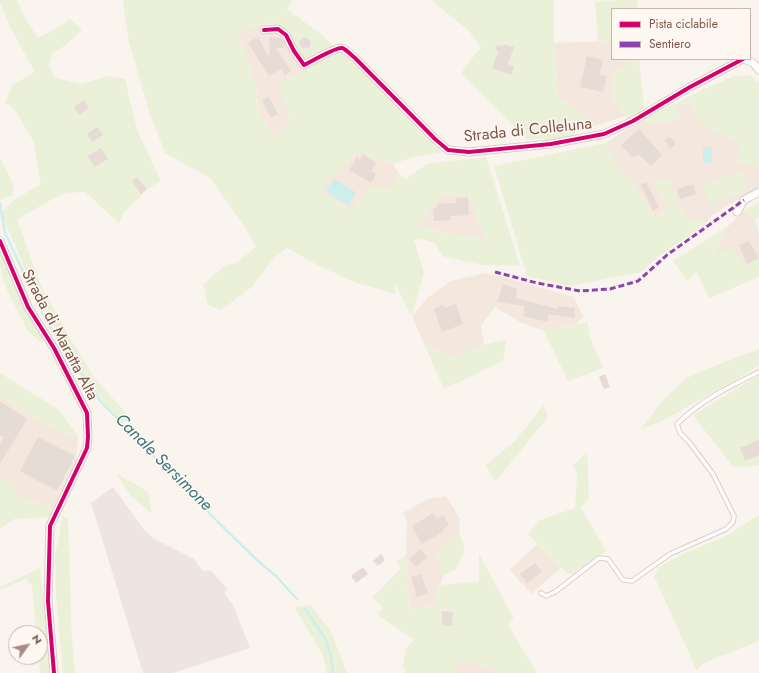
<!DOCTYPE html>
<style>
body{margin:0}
#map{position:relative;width:759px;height:673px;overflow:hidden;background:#faf4ee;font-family:Jost,sans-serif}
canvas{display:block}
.legend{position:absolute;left:611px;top:8px;width:140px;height:52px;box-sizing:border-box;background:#fff8f2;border:1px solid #cbb6ae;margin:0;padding:5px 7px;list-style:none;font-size:12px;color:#7d5449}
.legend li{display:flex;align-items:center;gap:8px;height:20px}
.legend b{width:20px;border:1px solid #cbb6ae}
.north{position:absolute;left:8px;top:625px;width:40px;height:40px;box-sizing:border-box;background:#fff8f2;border:1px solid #cbb6ae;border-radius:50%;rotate:57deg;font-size:11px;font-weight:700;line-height:16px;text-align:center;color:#7d5449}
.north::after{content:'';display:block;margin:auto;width:14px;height:18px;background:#a98c83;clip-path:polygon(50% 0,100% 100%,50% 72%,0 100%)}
</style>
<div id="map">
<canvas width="759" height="673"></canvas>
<ul class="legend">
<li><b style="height:5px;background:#d6006c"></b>Pista ciclabile</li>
<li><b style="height:5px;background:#8e44ad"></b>Sentiero</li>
</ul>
<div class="north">N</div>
</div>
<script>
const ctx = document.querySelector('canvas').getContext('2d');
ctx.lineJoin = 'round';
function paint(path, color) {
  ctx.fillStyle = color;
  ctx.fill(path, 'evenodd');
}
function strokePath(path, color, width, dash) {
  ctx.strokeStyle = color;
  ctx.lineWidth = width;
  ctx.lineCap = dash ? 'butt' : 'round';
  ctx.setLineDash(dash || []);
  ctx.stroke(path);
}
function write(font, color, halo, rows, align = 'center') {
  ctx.font = font + ' Jost,sans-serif';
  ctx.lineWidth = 3;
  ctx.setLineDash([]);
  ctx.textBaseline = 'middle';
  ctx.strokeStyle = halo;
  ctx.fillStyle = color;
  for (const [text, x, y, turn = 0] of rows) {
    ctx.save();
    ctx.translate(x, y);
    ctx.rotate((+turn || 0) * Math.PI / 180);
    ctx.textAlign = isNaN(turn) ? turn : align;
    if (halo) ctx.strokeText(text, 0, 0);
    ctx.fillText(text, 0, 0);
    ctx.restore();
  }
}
const residential = new Path2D(`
 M 261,25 L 282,26 L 305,61 L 309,71 L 288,79 L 278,85 L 288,108 L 289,122 L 274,138 L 256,107 L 258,89 L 237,32 Z
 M 612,41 L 612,59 L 631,59 L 623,68 L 611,95 L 625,116 L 576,132 L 586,116 L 558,98 L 554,43 Z
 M 692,102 L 728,139 L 741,142 L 736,160 L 759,167 L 759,187 L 711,216 L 707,223 L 688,218 L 678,206 L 671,180 L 653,179 L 668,209 L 655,217 L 632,182 L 618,169 L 606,143 L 637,123 L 659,123 L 679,118 L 676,106 Z
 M 357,153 L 366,153 L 377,160 L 393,164 L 398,173 L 392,188 L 361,197 L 351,210 L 322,193 L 323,185 Z
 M 442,194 L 468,197 L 491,249 L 482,239 L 467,237 L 417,226 Z
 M 745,210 L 756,220 L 759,234 L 759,258 L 745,268 L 714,257 L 728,226 Z
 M 485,273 L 503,277 L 574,297 L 583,317 L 576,324 L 544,331 L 520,322 L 495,307 L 481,325 L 484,345 L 450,358 L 424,344 L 412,316 L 427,298 L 451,281 Z
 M 0,396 L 55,430 L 78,436 L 76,461 L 53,508 L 19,497 L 12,486 L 0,477 Z
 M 446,496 L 460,519 L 459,532 L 445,543 L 438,557 L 443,576 L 434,606 L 410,609 L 407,579 L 406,541 L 407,521 L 403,513 L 428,499 Z
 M 537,544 L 561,568 L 531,594 L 510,570 Z
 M 459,659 L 491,668 L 498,673 L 455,673 Z`);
const industrial = new Path2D(`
 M 113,487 L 144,530 L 153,538 L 194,559 L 203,571 L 210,570 L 228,589 L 224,593 L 233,605 L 250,648 L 173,673 L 143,673 L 91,503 Z`);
const green = new Path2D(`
 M 0,0 L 17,0 L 24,16 L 38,38 L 57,28 L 70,19 L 82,30 L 67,44 L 52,54 L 49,66 L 55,78 L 82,84 L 107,76 L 125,79 L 134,118 L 140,137 L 161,181 L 150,187 L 123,213 L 119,223 L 85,192 L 64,193 L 17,219 L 41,286 L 72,341 L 95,379 L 133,420 L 121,422 L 78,372 L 33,288 L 1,212 L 14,200 L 41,184 L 33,141 L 14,108 L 5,103 L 12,85 L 35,72 L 10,27 L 0,3 Z
 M 123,0 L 291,0 L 292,2 L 287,9 L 322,35 L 380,87 L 443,152 L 413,157 L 393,164 L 377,160 L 366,153 L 357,153 L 324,185 L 322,193 L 351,210 L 370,186 L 392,188 L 398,173 L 407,180 L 408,177 L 427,164 L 486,157 L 520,266 L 483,265 L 442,256 L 436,244 L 423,239 L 414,240 L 424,273 L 412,316 L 394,283 L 396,294 L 357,283 L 321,267 L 287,248 L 275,257 L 252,287 L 221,310 L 208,305 L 203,284 L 226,265 L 237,263 L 256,246 L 238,217 L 210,178 L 165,153 L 150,114 L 129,43 ZM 272,23 L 282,26 L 305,61 L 309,71 L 288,79 L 278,85 L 288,108 L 289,122 L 274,138 L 256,107 L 258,89 L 237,32 ZM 442,194 L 468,197 L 490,247 L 482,239 L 467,237 L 417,226 Z
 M 431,0 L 554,0 L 554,43 L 558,97 L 586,116 L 568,144 L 542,139 L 527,140 L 461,73 L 481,47 L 469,31 Z
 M 618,0 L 637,0 L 638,9 L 612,9 L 612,41 L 598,41 L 595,2 Z
 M 631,59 L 639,59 L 645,114 L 627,119 L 611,95 L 613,72 L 623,68 Z
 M 751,75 L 759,84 L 759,167 L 736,160 L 741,142 L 728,139 L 698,120 L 692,102 L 676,106 L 679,117 L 659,123 L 637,123 L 702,90 L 734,76 Z
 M 606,143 L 618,169 L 632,182 L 655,217 L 668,209 L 653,179 L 671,180 L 678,206 L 688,218 L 707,223 L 659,256 L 641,272 L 569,286 L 527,276 L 494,166 Z
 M 0,158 L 14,185 L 12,195 L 0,200 Z
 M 741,171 L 748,190 L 709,204 L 702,185 Z
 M 759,202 L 759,218 L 756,220 L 745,210 Z
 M 728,226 L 714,256 L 733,245 L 745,267 L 759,258 L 759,277 L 709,298 L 697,272 L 687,281 L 673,261 Z
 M 0,251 C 14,281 26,311 44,339 L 42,343 L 28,331 L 5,286 L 0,265 Z
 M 587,322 L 590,337 L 603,368 L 568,381 L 544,331 Z
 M 506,340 L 503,361 L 444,389 L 424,344 L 450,358 L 484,345 Z
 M 759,349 L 759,366 L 666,419 L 640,430 L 662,401 L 685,379 L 709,368 Z
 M 0,373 L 58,409 L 78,436 L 55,430 L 0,396 Z
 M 759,376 L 759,466 L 733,467 L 693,415 L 747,382 Z
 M 544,405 L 548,417 L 495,482 L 486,465 L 515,441 Z
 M 587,453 L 589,499 L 581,507 L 606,551 L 570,575 L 561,568 L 528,534 L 540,520 L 575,508 L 577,474 L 573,465 Z
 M 116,473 L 148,492 L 152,514 L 131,496 Z
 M 0,477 L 12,486 L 19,497 L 53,508 L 50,517 L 14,519 L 0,528 Z
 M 759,515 L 759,641 L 706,662 L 696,670 L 679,631 L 654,576 L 661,566 L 687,552 L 728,535 Z
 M 63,516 L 68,519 L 72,639 L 75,673 L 63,673 L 56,597 L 55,555 Z
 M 459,532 L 465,549 L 456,569 L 443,576 L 438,557 L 445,543 Z
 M 479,554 L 514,619 L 508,625 L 537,673 L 498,673 L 491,668 L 459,659 L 455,673 L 406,673 L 403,666 L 405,649 L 414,640 L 377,614 L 383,608 L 373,597 L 401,568 L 397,562 L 406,555 L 407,579 L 410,609 L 434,606 L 441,585 L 479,581 Z
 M 40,568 L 51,673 L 40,673 L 38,657 L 40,657 L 40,633 L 36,633 L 32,584 L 25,579 L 0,590 L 0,587 Z
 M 310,605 L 331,631 L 347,673 L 327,673 L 323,655 L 294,607 Z`);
const water = new Path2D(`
 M 703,147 L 711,147 L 712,162 L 703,163 Z
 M 334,179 L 356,192 L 349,206 L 326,191 Z`);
const stream = new Path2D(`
 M 0,204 L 5,233 L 48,324 L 101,402 L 221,525 L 257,560 L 277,577 L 297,599
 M 305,609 L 325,638 L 331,656 L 333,673`);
const building = new Path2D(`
 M 258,37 L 269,57 L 270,37 L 282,38 L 285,43 L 284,48 L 276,48 L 291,71 L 285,75 L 281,69 L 269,76 L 248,43 Z
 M299.5 43a5.5 5.5 0 1 1 11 0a5.5 5.5 0 1 1-11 0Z
 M 505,45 L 514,47 L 508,64 L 514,66 L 511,75 L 492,68 L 498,53 L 495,46 Z
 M 587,56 L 603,60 L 599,75 L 607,76 L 603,92 L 580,87 Z
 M 269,97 L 278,114 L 271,118 L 262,100 Z
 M 84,100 L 89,108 L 79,115 L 74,107 Z
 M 97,127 L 103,135 L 92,142 L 87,134 Z
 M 639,129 L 662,155 L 651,166 L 639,155 L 632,157 L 621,145 Z
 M 670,137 L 676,144 L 670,149 L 664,140 Z
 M 101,148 L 108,159 L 94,167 L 88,156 Z
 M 363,154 L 376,163 L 371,171 L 376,174 L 371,183 L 349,170 L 357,157 L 360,160 Z
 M 137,177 L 147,189 L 141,194 L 132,181 Z
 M 646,182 L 659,207 L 653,211 L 641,185 Z
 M 693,184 L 696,194 L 680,199 L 677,189 Z
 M 468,197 L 469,215 L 450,216 L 451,220 L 434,221 L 433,209 L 437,208 L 437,204 L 456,203 L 456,198 Z
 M 749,241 L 759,258 L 747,264 L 739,245 Z
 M 503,284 L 517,289 L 516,298 L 558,309 L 558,306 L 575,308 L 575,318 L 548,314 L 548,322 L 523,316 L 525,306 L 497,302 Z
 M 456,304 L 463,324 L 442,332 L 434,309 L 443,305 L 444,308 Z
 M 605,374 L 610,387 L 604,389 L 599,377 Z
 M 0,401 L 27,419 L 0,464 L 0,443 L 4,437 L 0,435 Z
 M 38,437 L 75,456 L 57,491 L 20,471 Z
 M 759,440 L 759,455 L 745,461 L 740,448 Z
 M 433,513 L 437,519 L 443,515 L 449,525 L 443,529 L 444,531 L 422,544 L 412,526 Z
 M 420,549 L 427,557 L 416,567 L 409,559 Z
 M 381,554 L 385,560 L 378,566 L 373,561 Z
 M 535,563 L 542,572 L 527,583 L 520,574 Z
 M 363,567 L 368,574 L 356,583 L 351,576 Z
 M 421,574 L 428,593 L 417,597 L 411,577 Z
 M 442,611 L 453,612 L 452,626 L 442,625 Z`);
const lane = new Path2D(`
 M 541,593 L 546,596 L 555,592 L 599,558 L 608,559 L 623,580 L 632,581 L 670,554 L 726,529 L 733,522 L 734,516 L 713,474 L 689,442 L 680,433 L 677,424 C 700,401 730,386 759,372`);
const street = new Path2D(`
 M 264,30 L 278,29 L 286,35 L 294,51 L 304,65 C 312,61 336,47 342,48 C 346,49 351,55 355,58 L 435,139 L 448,150 L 469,152 L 551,144 L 604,134 L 633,121 L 690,87 L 743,59
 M 744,59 L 753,63 L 759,70
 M 737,212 L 744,200 L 759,192
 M 0,241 L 28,307 L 54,348 L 87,413 L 88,437 L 87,448 L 50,526 L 48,601 L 54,673`);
const quiet = new Path2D(`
 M 495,272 L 537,283 L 580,291 L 610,289 L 638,281 L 667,255 L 744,200`);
const cycleway = new Path2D(`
 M 264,30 L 278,29 L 286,35 L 294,51 L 304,65 C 312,61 336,47 342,48 C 346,49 351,55 355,58 L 435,139 L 448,150 L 469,152 L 551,144 L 604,134 L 633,121 L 690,87 L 743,59
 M 0,241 L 28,307 L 54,348 L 87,413 L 88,437 L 87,448 L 50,526 L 48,601 L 54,673`);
const streetNames = [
 ["Strada di Colleluna",528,131,-6],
 ["Strada di Maratta Alta",59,335,62]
];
const waterNames = [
 ["Canale Sersimone",163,463,45]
];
paint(residential, '#f4e7dd');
paint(industrial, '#eee5e0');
paint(green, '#eaf1d8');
paint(water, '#ceeeec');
strokePath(stream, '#ceeeec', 2.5);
paint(building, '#e7dbd5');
strokePath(lane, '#d9cfca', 5.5);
strokePath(street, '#d9cfca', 9);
strokePath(lane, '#fefdfc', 3.5);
strokePath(street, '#fefdfc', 7);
strokePath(quiet, '#8e44ad', 3, [6, 3]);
strokePath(cycleway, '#d6006c', 4);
write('16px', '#7d5449', '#fff8f2', streetNames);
write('italic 17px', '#38797b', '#fff8f2', waterNames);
</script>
